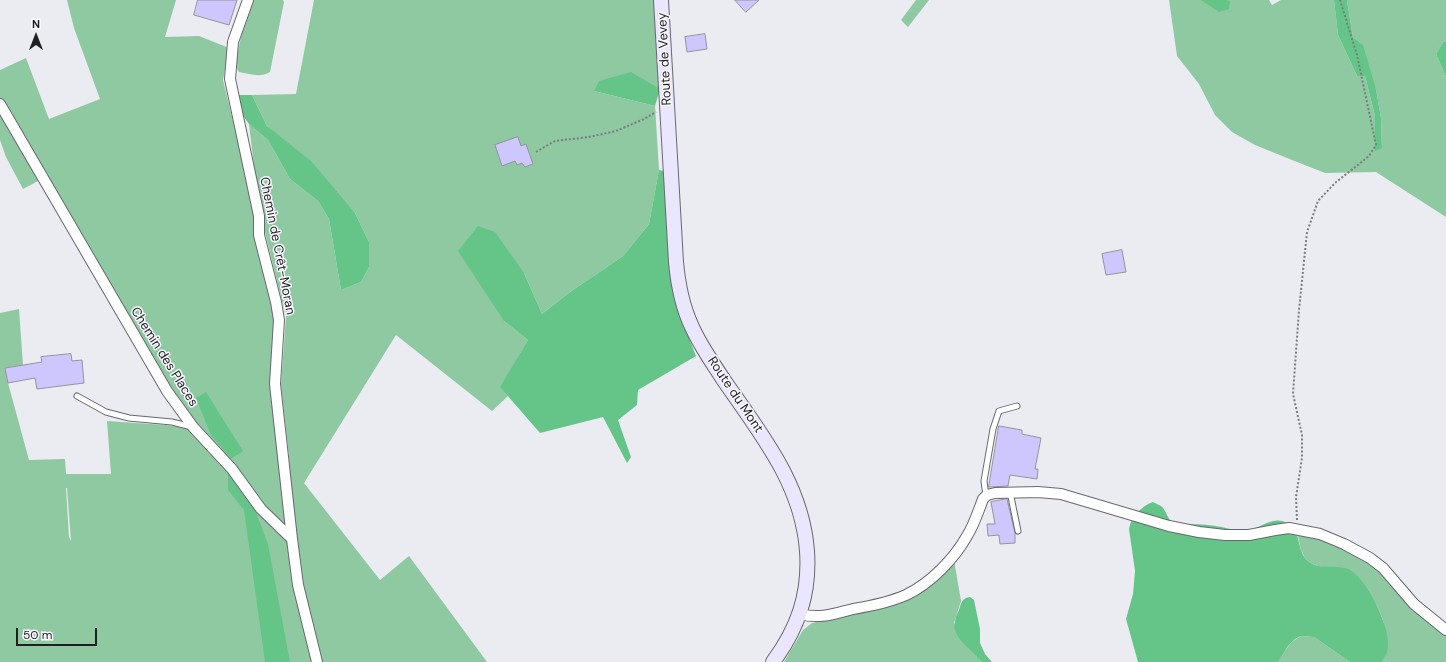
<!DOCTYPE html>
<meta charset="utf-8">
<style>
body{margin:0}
#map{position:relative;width:1446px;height:662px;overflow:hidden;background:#ebebf2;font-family:"DM Sans",sans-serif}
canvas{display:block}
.north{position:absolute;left:16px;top:16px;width:40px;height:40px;-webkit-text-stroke:3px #f9f8ff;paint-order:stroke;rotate:0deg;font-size:11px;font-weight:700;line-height:16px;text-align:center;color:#1f1f21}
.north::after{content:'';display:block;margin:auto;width:14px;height:18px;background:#1f1f21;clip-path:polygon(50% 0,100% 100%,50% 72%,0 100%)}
.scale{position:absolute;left:16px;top:628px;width:81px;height:18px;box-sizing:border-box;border:2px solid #1f1f21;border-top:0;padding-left:5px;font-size:12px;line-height:14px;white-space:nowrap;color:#1f1f21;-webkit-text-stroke:3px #f9f8ff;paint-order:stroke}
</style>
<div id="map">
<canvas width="1446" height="662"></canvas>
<div class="north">N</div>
<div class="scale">50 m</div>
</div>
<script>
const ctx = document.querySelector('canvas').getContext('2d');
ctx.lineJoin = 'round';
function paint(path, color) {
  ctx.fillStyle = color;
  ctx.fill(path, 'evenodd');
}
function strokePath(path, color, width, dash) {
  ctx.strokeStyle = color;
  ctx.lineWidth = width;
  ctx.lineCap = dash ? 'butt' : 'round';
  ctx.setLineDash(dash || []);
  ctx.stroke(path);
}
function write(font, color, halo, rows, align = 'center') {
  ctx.font = font + ' "DM Sans",sans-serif';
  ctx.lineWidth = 3;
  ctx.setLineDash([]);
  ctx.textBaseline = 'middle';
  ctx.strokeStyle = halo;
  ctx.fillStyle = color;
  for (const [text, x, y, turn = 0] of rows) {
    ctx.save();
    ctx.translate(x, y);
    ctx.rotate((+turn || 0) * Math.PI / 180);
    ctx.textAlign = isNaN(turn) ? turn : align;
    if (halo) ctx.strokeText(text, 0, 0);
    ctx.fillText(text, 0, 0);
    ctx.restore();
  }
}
const green = new Path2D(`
 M 67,0 L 176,0 L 165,37 L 199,36 L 229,48 L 223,80 L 253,203 L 276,325 L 287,529 L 262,507 L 193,421 L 165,382 L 0,99 L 0,70 L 26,58 L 49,119 L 100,99 L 74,28 Z
 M 252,0 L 283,0 L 284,2 L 270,72 C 260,78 250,74 239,72 L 235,66 L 243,27 Z
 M 314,0 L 655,0 L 660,89 L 594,91 L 655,106 L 659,170 L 649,224 L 623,256 L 570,292 L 542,314 L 524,273 L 504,321 L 528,340 L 501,387 L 508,396 L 492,411 L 396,335 L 304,483 L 380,580 L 409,556 L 487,662 L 322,662 L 303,585 L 292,510 L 289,456 L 281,385 L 286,317 L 263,224 L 255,175 L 249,124 L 268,140 L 290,179 L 318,201 L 329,219 L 341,290 L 361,282 L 369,267 L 369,242 L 355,213 L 283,140 L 267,126 L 252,95 L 296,94 Z
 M 916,0 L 929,0 L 908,27 L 901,20 Z
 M 1169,0 L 1269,0 L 1272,5 L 1281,0 L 1334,0 L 1338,35 L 1357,76 L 1365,76 L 1375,116 L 1375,150 L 1382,147 L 1381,118 L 1376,89 L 1353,38 L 1347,0 L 1446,0 L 1446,42 L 1443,42 L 1436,54 L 1446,77 L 1446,217 L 1376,172 L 1325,173 L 1292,160 L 1255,145 L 1232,132 L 1215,115 L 1199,84 L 1177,56 Z
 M 0,109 L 40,180 L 23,189 L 6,157 L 0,140 Z
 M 19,309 L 23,365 L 5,368 L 8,383 L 29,460 L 65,459 L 66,474 L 111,474 L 107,421 L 165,425 L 185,427 L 197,437 L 288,541 L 317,662 L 0,662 L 0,313 ZM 66,488 L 67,488 L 71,541 L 69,537 Z
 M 1296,532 L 1317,537 L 1372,562 L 1446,634 L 1446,662 L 1382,662 C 1386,655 1386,650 1386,642 C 1386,608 1367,591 1346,568 C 1331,567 1310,570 1303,554 C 1299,547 1300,539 1296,532 Z
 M 954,560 L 961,601 L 954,623 L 982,662 L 784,662 L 803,630 L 812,623 L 858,612 L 907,598 Z
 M 1301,636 L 1314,637 L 1350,662 L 1278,662 C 1284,652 1290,641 1301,636 Z`);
const forest = new Path2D(`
 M 1201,0 L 1227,0 L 1230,1 L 1229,9 L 1219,12 Z
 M 1334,0 L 1347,0 L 1353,38 L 1363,45 L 1376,89 L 1381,118 L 1382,148 L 1375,151 L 1375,116 L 1365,76 L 1357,76 L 1338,35 Z
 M 1443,42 L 1446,42 L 1446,77 L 1436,54 Z
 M 631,72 L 660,89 L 655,106 L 594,91 L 599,81 Z
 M 239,95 L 252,95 L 267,126 L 311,161 L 355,213 L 369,242 L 369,267 L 361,282 L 341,290 L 329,219 L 318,201 L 290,179 L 268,140 L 249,124 L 241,113 Z
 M 659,170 L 664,171 L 672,278 L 680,315 L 696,356 L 638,390 L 637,405 L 618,420 L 631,457 L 627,463 L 603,417 L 540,433 L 500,387 L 528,340 L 504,321 L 458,251 L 478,226 L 495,232 L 524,273 L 542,314 L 570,292 L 623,256 L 649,224 Z
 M 206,392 L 243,451 L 231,459 L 211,435 L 196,398 Z
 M 228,468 L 252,502 L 268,544 L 290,662 L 265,662 L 244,510 L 228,490 Z
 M 1153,502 C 1156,504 1161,505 1163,508 C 1166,512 1168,518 1171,521 C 1176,524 1184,524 1189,524 C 1200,524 1211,525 1222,527 C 1230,529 1238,531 1246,531 C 1260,529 1272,515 1287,523 C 1302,530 1296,551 1308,561 C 1318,570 1334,565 1346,568 C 1365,574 1390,626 1388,645 C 1388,652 1385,657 1382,662 L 1350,662 L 1314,637 L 1301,636 L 1295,639 L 1288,646 L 1278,662 L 1138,662 L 1126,619 L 1133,594 L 1135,571 L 1129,529 C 1131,517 1141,506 1153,502 Z
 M 970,597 L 974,600 L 980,629 L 980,643 L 985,654 L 992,662 L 982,662 C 973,650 951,638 955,622 C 955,618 957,614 959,610 C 961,603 962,598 970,597 Z`);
const building = new Path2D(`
 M 198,0 L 237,0 L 229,25 L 194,15 Z
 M 735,0 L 759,0 L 746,12 Z
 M 705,34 L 707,49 L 687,52 L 685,37 Z
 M 518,137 L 521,146 L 526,144 L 533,164 L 525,167 L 522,163 L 517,165 L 515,161 L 502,166 L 495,145 Z
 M 1122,250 L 1126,272 L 1106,275 L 1102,254 Z
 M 71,354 L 72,361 L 82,360 L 84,383 L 37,389 L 35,378 L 8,383 L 5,368 L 42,362 L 41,357 Z
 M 999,426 L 1022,430 L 1022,434 L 1041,438 L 1035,469 L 1038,469 L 1037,479 L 1010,475 L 1008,486 L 989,487 Z
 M 1007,499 L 1015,533 L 1015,543 L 1000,544 L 999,535 L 988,536 L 987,524 L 995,524 L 991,502 Z`);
const path = new Path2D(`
 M 536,152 L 555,141 L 589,137 L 616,131 L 644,119 L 656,112
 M 1297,520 L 1296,497 L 1302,458 L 1302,435 L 1293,394 L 1299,310 L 1307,232 L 1318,201 L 1335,183 L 1369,156 L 1376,145 L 1357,55 L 1340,0`);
const service = new Path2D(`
 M 77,396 L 106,412 L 129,418 L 172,422 L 192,427
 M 1010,492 L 1018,531
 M 987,495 L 985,489 L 984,481 L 993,429 L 999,411 L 1017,406`);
const minor = new Path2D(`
 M 248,0 L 233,42 L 230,79 L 259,216 L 259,235 L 276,302 L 279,320 L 275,384 L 292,539
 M 0,104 L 167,391 L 193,427 L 232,469 L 261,509 L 292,539 L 298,585 L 317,662
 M 799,614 C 821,619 833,614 853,609 C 871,606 890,602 906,595 C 931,583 954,559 967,536 C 974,525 978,512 983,499 L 987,495 L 995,493 L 1038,492 L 1061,494 L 1169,526 L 1199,532 L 1225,535 L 1249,535 L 1275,530 L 1289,528 L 1320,534 L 1344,544 L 1370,558 L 1383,568 L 1414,604 L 1446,630`);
const secondary = new Path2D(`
 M 661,0 L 676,262 C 678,284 682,306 692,327 C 700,345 712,362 723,379 C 760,433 802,483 807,551 C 810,594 798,628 773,662`);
const streetNames = [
 ["Route de Vevey",665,59,-93],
 ["Chemin de Crêt-Moran",277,246,79],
 ["Chemin des Places",164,357,58],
 ["Route du Mont",735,395,56]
];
paint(green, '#8ec9a1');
paint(forest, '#65c589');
paint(building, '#cdc7fe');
strokePath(building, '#949399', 1);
strokePath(service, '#69686f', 7);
strokePath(minor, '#69686f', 12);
strokePath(secondary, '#69686f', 16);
strokePath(path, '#7b7b7f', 2, [2, 2]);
strokePath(service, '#fff', 5);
strokePath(minor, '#fff', 10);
strokePath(secondary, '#e9e6fe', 14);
write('13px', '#1f1f21', '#f9f8ff', streetNames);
</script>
